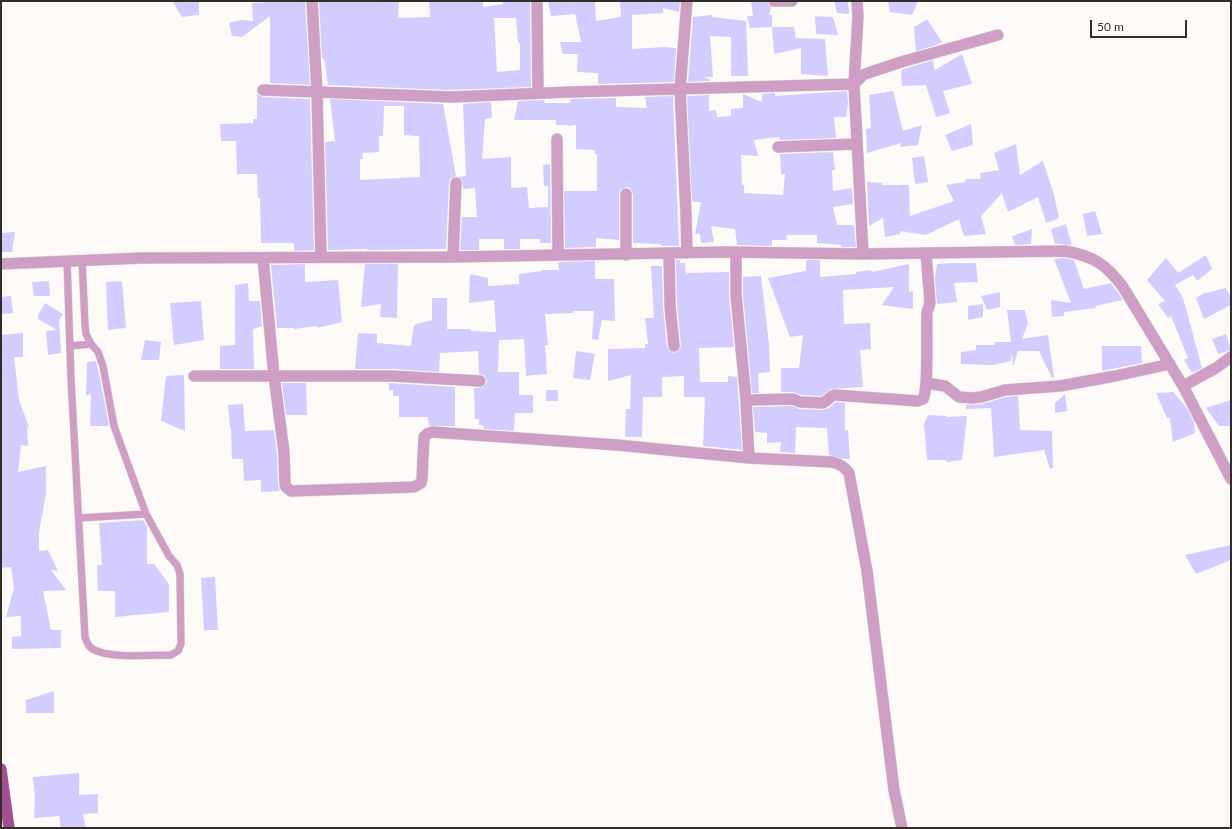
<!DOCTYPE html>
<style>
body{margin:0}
#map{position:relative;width:1232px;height:829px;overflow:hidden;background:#fdfaf8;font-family:Lato,sans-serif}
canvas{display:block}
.frame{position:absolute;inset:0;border:2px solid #332d2a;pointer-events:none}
.scale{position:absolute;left:1090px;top:20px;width:97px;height:18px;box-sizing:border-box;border:2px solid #332d2a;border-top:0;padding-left:5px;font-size:12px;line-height:14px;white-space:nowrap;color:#332d2a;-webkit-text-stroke:3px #fff;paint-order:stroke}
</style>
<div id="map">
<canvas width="1232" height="829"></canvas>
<div class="frame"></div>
<div class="scale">50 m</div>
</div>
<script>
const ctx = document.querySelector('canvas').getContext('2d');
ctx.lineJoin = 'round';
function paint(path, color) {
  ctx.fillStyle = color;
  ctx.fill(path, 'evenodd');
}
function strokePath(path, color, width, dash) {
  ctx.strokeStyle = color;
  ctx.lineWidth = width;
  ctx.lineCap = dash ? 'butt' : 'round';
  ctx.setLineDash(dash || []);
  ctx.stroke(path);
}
const building = new Path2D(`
 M 172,1 L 199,1 L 199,15 L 182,17 Z
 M 289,1 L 305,1 L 310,85 L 270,83 L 270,16 L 242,37 L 232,36 L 229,23 L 241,20 L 253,21 L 252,3 Z
 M 319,1 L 399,1 L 398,18 L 430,17 L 429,1 L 483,1 L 483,7 L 503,4 L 503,1 L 530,1 L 531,87 L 448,90 L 328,85 L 324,59 L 322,59 ZM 494,18 L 516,18 L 518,43 L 520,43 L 520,70 L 497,72 Z
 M 548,1 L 595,1 L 596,21 L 621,17 L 620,1 L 680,1 L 679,12 L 663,8 L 663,13 L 632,15 L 632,49 L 664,47 L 676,48 L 674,82 L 598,84 L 598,73 L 577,72 L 578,54 L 563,54 L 560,42 L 581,42 L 575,14 L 551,16 Z
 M 751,1 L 767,1 L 771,7 L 769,15 L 772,15 L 772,27 L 750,28 L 747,16 L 753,16 Z
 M 834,1 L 848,1 L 849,14 L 837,13 Z
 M 888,1 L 918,1 L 912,15 L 890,12 Z
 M 712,15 L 712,17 L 746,21 L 748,76 L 731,76 L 731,37 L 710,36 L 713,77 L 704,77 L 710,80 L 710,81 L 688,82 L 693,17 Z
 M 815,16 L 833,17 L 838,35 L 816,34 Z
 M 927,19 L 942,42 L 933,46 L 916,51 L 914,27 Z
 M 772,27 L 794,27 L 796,38 L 825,39 L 828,76 L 801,74 L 801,48 L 774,54 Z
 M 962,54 L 972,84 L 943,91 L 950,113 L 936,117 L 926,85 L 902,86 L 901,70 L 933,60 L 935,70 Z
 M 847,91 L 848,104 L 846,117 L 834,117 L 836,138 L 780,140 L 779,137 L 754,140 L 758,156 L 741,155 L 742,185 L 744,185 L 744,193 L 783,195 L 785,174 L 781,174 L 780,154 L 833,152 L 835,170 L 832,170 L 833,191 L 852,188 L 853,204 L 833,207 L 837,225 L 854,225 L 856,247 L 841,247 L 841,245 L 817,243 L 817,235 L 786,235 L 787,240 L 772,240 L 772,246 L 737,245 L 735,229 L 711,226 L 714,242 L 701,243 L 700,234 L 695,234 L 701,202 L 692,202 L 687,96 L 709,95 L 709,111 L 716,110 L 717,117 L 731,116 L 731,109 L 743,108 L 743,94 L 762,102 L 762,94 L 775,93 L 775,96 Z
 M 893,91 L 903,131 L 922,125 L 918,145 L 900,147 L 901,143 L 867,153 L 866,129 L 871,128 L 869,95 Z
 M 257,94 L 263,97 L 310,99 L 314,250 L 294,251 L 294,243 L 261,243 L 260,198 L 258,198 L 257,174 L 237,174 L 236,141 L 221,141 L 220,124 L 253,123 L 253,119 L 257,119 Z
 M 673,96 L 679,246 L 662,246 L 662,245 L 659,244 L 633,243 L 633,194 L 630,188 L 626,187 L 620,190 L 619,194 L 619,240 L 596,238 L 596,247 L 565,248 L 564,191 L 597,191 L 597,154 L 595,154 L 595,150 L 576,149 L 576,125 L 568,126 L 568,125 L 556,125 L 556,120 L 514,120 L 518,101 L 545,100 L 544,103 L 570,103 L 571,99 L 616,98 L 616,107 L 647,108 L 645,97 Z
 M 330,99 L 443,104 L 456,176 L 450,179 L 449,183 L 446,249 L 367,250 L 367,249 L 328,250 L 325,142 L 335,141 ZM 384,106 L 404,106 L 404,135 L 419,136 L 420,177 L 360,180 L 360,159 L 363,159 L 362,153 L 379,152 L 379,136 L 383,136 Z
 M 491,102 L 492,118 L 485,119 L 482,159 L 511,157 L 511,188 L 527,187 L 529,208 L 548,207 L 548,186 L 544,186 L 543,165 L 550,164 L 551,243 L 540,243 L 540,239 L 520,239 L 520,249 L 504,249 L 504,239 L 479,239 L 479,250 L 460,250 L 462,217 L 477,217 L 475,188 L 463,189 L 462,180 L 458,177 L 466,176 L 463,104 Z
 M 971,124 L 973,145 L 952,151 L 945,135 Z
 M 1016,144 L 1020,175 L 1043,161 L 1054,195 L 1059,218 L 1046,223 L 1038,197 L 1008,212 L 1002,193 L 981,216 L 986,234 L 964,236 L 959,219 L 926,235 L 900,231 L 900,234 L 885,237 L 883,218 L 869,226 L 867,182 L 882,183 L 882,185 L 909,185 L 910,216 L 954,201 L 946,185 L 966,182 L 965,179 L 981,179 L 980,173 L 999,170 L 994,153 Z
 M 924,156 L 928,182 L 915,184 L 912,158 Z
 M 1095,211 L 1102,234 L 1087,236 L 1083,214 Z
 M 1066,224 L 1072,245 L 1055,244 L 1051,229 Z
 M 1032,229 L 1031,244 L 1015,245 L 1012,236 Z
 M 15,232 L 12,252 L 1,252 L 1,233 Z
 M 1206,255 L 1212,269 L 1197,281 L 1193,275 L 1175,285 L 1183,298 L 1202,368 L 1192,373 L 1184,360 L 1188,358 L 1171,316 L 1168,318 L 1158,304 L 1165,301 L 1147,280 L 1166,258 L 1178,273 Z
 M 1064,258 L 1074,260 L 1084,289 L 1111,283 L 1123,300 L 1095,306 L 1096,308 L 1064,312 L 1064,316 L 1052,317 L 1051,300 L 1071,303 L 1054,259 Z
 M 676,260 L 680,260 L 680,263 L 685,263 L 686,276 L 687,273 L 729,272 L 729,296 L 734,347 L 699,348 L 700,382 L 728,382 L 728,376 L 737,377 L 742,450 L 703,446 L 705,397 L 684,397 L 684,376 L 662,377 L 662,397 L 643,397 L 642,437 L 625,437 L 626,409 L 630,409 L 631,375 L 608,381 L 608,349 L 645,348 L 645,344 L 648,344 L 645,318 L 654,318 L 651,266 L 662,266 L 663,307 L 667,347 L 669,350 L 672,352 L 675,353 L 680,349 L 681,345 L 677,306 Z
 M 806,260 L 820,260 L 820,277 L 856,274 L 856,272 L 871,270 L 872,272 L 909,264 L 909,292 L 913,291 L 913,309 L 882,305 L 894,287 L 843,290 L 844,324 L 870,323 L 871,349 L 860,350 L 863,387 L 831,389 L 821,396 L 802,395 L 793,392 L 781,392 L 781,368 L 799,368 L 803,335 L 790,337 L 768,278 L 806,271 Z
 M 595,261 L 595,279 L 614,279 L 615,321 L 602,320 L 598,340 L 592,339 L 594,311 L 573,311 L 573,313 L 545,314 L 548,345 L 545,345 L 547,374 L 526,376 L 524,339 L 499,340 L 498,372 L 519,372 L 519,395 L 533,395 L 533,413 L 515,413 L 514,431 L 484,429 L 483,425 L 479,425 L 479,419 L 475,419 L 474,388 L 483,387 L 486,384 L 487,381 L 484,375 L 479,374 L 478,351 L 440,353 L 439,372 L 392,369 L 355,369 L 358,333 L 377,334 L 377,343 L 411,346 L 414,325 L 432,320 L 432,298 L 447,298 L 447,329 L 471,329 L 471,331 L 496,332 L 494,300 L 469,303 L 470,274 L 488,278 L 488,286 L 519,284 L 519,274 L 542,271 L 542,270 L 559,270 L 558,263 L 560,262 Z
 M 952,263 L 976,263 L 978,282 L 954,283 L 957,302 L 937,304 L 935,278 L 937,264 Z
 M 305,264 L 305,282 L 338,280 L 342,322 L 317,328 L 317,326 L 294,329 L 294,328 L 277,328 L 271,265 Z
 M 365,264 L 398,264 L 397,318 L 380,317 L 381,304 L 361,307 Z
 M 761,276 L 769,344 L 770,372 L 758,373 L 759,393 L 752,393 L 743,295 L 743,277 Z
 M 49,281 L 50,296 L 34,296 L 32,282 Z
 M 122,281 L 126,328 L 108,330 L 106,282 Z
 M 248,283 L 249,301 L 260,301 L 262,326 L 253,329 L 254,369 L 220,369 L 220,346 L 235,345 L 235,285 Z
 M 1226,288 L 1231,297 L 1231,305 L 1204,319 L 1196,298 L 1206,292 L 1206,293 Z
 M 1000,292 L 1000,307 L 987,310 L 981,296 Z
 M 11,296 L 13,313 L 1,314 L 1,297 Z
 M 201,301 L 204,340 L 174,345 L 170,303 Z
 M 45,303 L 63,314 L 59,320 L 61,353 L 48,355 L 46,331 L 57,330 L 38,319 L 38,315 Z
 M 983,304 L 983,317 L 968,320 L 968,306 Z
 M 1007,310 L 1025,310 L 1028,323 L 1022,339 L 1048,335 L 1054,377 L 1052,378 L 1039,351 L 1018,351 L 1013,367 L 1012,352 L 1011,361 L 993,365 L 961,364 L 961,352 L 976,350 L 976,345 L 995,345 L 995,342 L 1011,342 Z
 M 23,333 L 23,357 L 14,357 L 19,400 L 29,427 L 27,427 L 28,446 L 21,445 L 18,472 L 46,466 L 46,493 L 39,533 L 39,551 L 48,550 L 58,571 L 51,570 L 66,590 L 43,591 L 51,630 L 61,630 L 61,648 L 12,649 L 12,637 L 21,636 L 21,616 L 6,617 L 14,588 L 11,567 L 1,568 L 1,335 Z
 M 1226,334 L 1231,350 L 1218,354 L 1212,339 Z
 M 145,340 L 161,342 L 159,360 L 141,360 Z
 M 1102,346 L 1141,346 L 1142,363 L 1102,371 Z
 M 576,351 L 595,354 L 590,380 L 573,378 Z
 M 96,361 L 100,378 L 109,426 L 90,426 L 91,394 L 86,395 L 87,362 Z
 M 184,375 L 185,431 L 161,421 L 166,376 Z
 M 282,383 L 306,383 L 307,415 L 286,415 Z
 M 389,383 L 455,387 L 455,426 L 429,426 L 428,417 L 399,417 L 399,396 L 393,396 L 393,390 L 389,390 Z
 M 546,390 L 558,390 L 558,401 L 546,401 Z
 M 1173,392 L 1187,408 L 1194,422 L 1195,433 L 1173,442 L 1170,418 L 1167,418 L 1156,393 Z
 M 1065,394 L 1067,411 L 1055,413 L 1055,403 Z
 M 1018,396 L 1020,430 L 1052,431 L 1053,468 L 1050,469 L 1044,450 L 994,457 L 991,408 L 966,409 L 966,405 L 982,404 L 1006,397 Z
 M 1231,400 L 1231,426 L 1219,426 L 1206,408 Z
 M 836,402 L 845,403 L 845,430 L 848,430 L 850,459 L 844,459 L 829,455 L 827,428 L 796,427 L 795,453 L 780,452 L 781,442 L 767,443 L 767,433 L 755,432 L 753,407 L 792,406 L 799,409 L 822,410 L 829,408 Z
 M 243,404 L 245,431 L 274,430 L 277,453 L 278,484 L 280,491 L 261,492 L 261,480 L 244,481 L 243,459 L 232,459 L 231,428 L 230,428 L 228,405 Z
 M 928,415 L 947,416 L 947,417 L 967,416 L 962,460 L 946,462 L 947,460 L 927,460 L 924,424 Z
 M 143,520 L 147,527 L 147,564 L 154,564 L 169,584 L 169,612 L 115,617 L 115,591 L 98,591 L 97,565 L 102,565 L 99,523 Z
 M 1231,545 L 1231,560 L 1196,574 L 1185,555 Z
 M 215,577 L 218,630 L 204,630 L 201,578 Z
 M 54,691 L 54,713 L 26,713 L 26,700 Z
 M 79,773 L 79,795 L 98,794 L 98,813 L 83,814 L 86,828 L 61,828 L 59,816 L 34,818 L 35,798 L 33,777 Z`);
const service = new Path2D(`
 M 67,260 L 71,379 L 85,637 C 86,640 88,644 89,646 C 102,660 152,655 171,655 L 178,651 L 181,644 L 180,574 L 177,565 L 169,556 L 146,514 L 114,426 L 103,366 L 98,352 L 91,344 L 86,334 L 85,324 L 82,260
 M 70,346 L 91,344
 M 79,518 L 146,514`);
const minor = new Path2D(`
 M 312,1 L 317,92 L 321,257
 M 537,1 L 538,93
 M 687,1 L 680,89 L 686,214 L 687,253
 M 774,1 L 792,1
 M 857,1 L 858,16 L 854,84 L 863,254
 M 263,90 L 452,97 L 570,92 L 854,84 L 863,75 L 868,73 L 901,62 L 998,35
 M 557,139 L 558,255
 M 778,147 L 856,144
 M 626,194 L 626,255
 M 736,252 L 736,295 L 746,400 L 749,458
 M 669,254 L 670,306 L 674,346
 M 453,257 L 456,183
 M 263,258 L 274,376 L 284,452 L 285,484 L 286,487 L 291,491 L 414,487 L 421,483 L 422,479 L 424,437 L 427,434 L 432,432 L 617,445 L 749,458 L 832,462 C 840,464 845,467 849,473 L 867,571 L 894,790 L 902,828
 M 1,264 L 141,258 L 453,257 L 725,252 L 863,254 L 1065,251 C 1093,256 1106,264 1123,287 L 1183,386 L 1231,479
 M 194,376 L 392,376 L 480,381
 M 926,383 L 945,386 L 959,397 L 972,398 L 981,397 L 1005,390 L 1060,386 L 1115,376 L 1170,364
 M 1183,386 L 1216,368 L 1231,357
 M 746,400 L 793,399 L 800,402 L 822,403 C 827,402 829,397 834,395 L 918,401 L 923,399 C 929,388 926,329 927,312 L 930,303 L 926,253`);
const primary = new Path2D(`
 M 1,769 L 9,828`);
paint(building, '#d2cdfe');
strokePath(service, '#d9d5d3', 8);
strokePath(minor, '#d9d5d3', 12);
strokePath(primary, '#d9d5d3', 12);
strokePath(service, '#cf9ec4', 7);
strokePath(minor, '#cf9ec4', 11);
strokePath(primary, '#a34d95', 11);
</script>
